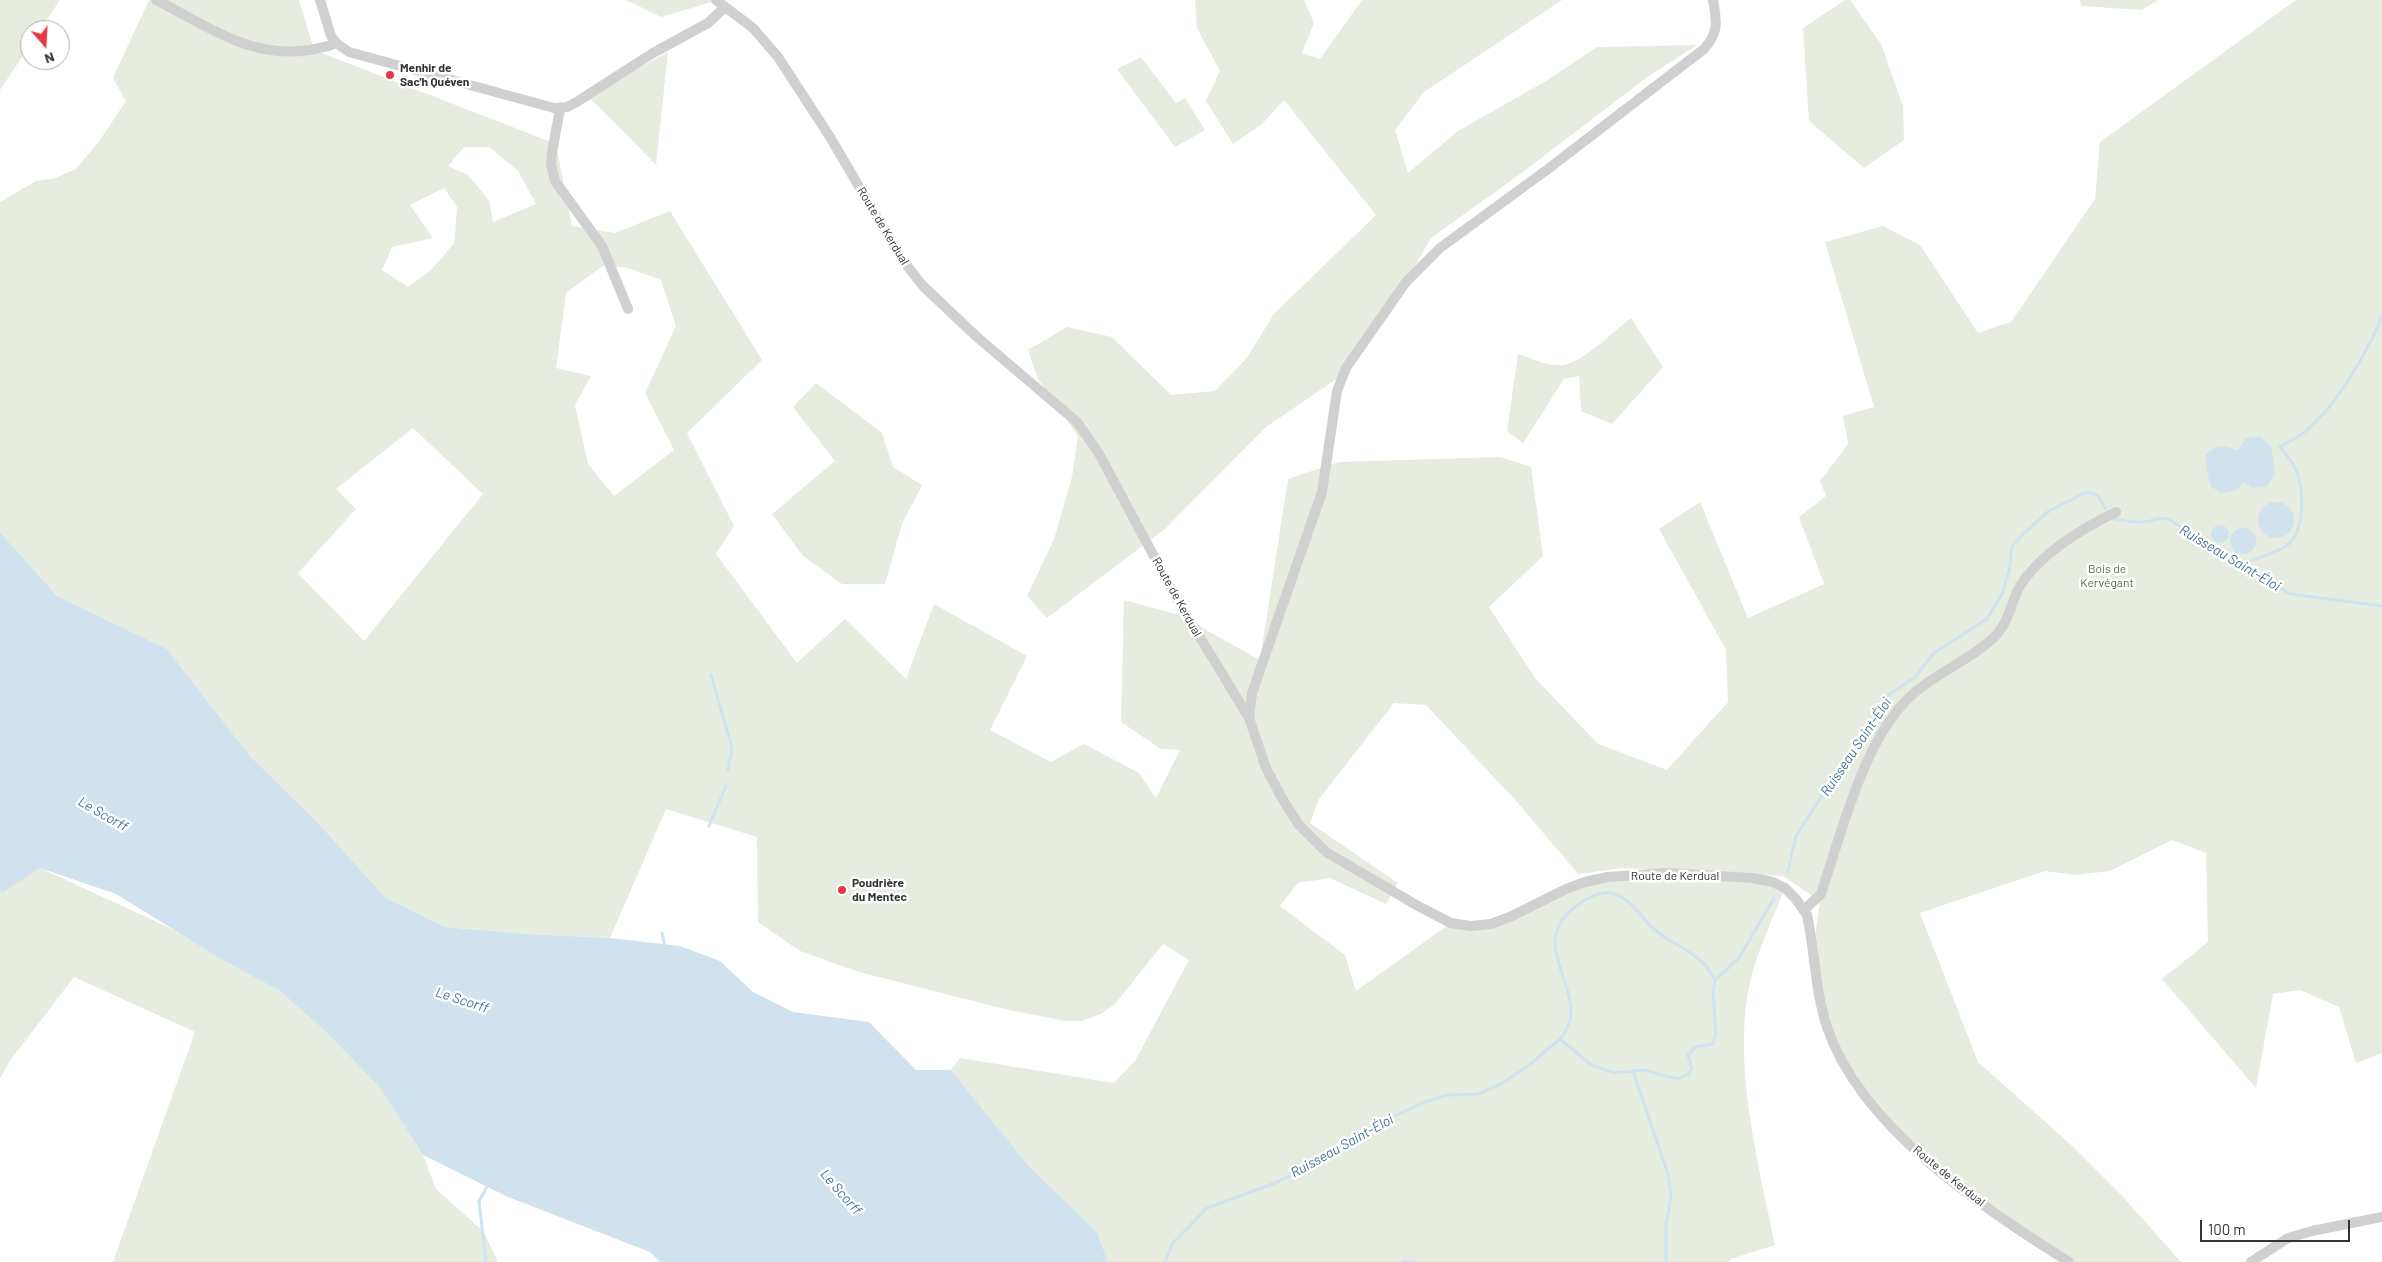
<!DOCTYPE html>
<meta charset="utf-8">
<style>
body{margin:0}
#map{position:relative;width:2382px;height:1262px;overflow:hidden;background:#fff;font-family:Barlow,sans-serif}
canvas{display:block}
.north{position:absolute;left:20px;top:20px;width:50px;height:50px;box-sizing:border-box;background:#fff;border:1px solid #adadad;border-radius:50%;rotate:161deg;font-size:14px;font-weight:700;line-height:20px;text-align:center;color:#333}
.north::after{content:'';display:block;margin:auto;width:18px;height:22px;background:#e63946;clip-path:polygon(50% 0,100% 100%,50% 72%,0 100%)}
.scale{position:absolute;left:2200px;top:1220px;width:150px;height:22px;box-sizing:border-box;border:2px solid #333;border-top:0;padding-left:6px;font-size:15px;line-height:18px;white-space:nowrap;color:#333;-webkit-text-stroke:4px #fff;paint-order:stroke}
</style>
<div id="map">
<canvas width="2382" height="1262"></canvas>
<div class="north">N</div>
<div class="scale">100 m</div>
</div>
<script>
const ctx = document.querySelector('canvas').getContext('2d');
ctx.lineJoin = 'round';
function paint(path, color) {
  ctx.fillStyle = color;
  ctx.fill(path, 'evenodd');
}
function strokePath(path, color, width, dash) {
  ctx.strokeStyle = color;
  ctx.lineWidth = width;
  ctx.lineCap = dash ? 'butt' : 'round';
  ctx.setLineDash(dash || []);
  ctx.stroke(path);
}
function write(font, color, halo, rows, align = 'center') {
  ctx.font = font + ' Barlow,sans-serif';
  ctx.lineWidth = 5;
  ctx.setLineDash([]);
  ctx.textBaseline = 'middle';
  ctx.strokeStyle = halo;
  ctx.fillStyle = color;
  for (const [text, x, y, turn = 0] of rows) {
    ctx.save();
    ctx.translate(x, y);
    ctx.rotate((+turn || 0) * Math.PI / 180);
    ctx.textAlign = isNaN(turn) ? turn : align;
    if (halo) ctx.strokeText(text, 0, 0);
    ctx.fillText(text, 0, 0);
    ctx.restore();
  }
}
const green = new Path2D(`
 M 0,0 L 60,0 L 40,30 L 30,30 L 30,45 L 0,90 Z
 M 149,0 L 299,0 L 314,50 L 556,144 L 572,226 L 615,233 L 670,211 L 762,360 L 687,433 L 734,526 L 716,554 L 797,663 L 845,619 L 906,679 L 934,604 L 1027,656 L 990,730 L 1051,762 L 1084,744 L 1139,773 L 1156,798 L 1180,750 L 1161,749 L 1121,722 L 1124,600 L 1179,615 L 1260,660 L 1288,479 L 1339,462 L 1500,457 L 1531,467 L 1543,556 L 1489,607 L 1535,678 L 1598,744 L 1667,770 L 1728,702 L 1726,650 L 1659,529 L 1700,502 L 1748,618 L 1824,584 L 1799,517 L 1826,496 L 1820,481 L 1848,444 L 1843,416 L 1874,407 L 1825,242 L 1883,226 L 1920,245 L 1978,333 L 2011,322 L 2095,199 L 2100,142 L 2296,0 L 2382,0 L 2382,1053 L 2356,1063 L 2339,1007 L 2300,990 L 2273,994 L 2256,1088 L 2162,979 L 2208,942 L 2206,853 L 2172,840 L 2110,871 L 2075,875 L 2045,871 L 1920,913 L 1978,1062 L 2069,1143 L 2124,1198 L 2181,1262 L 2069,1262 L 1940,1173 L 1879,1111 L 1835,1046 L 1813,953 L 1820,901 L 1783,876 L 1622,868 L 1578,874 L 1518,803 L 1426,705 L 1394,703 L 1319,799 L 1310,823 L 1398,883 L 1386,904 L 1330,878 L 1298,883 L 1280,906 L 1345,955 L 1356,991 L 1451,923 L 1491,924 L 1608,877 L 1734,876 L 1785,888 C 1774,916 1760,945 1752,974 C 1730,1059 1758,1160 1775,1245 L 1731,1259 L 1729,1262 L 1108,1262 L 1097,1232 L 1028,1165 L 951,1070 L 960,1058 L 1114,1083 L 1135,1061 L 1189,960 L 1163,944 L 1115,1004 L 1101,1014 L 1082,1021 L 1066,1021 L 1009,1010 L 859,972 L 800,951 L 758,922 L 757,837 L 666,809 L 610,938 L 527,934 L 445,927 L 386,898 L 318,823 L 250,756 L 167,649 L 57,596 L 0,532 L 0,202 L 36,181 L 55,178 L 76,169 L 100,140 L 126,101 L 113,78 ZM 464,147 L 489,147 L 518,171 L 536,204 L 493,222 L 489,200 L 468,175 L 448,166 ZM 444,188 L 457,207 L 454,243 L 432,269 L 408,287 L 382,270 L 392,247 L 433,238 L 410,205 ZM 604,265 L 628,268 L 661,280 L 676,326 L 645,393 L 674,450 L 614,496 L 588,464 L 575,405 L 591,376 L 556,368 L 566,293 ZM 413,428 L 483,494 L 364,641 L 298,573 L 356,509 L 336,489 Z
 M 626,0 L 719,0 L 661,17 Z
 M 1195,0 L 1304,0 L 1314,23 L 1302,53 L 1320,59 L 1362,0 L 1562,0 L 1424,92 L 1395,130 L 1408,173 L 1458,131 L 1546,81 L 1597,47 L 1697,45 L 1646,78 L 1523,172 L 1431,238 L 1406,282 L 1341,376 L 1266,427 L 1165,529 L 1047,618 L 1027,596 L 1054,539 L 1072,477 L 1078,436 L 1038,379 L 1028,350 L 1067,327 L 1112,337 L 1171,395 L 1215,391 L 1246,359 L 1274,314 L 1376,215 L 1284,100 L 1261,125 L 1233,144 L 1206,101 L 1220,71 L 1197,28 Z
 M 1845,0 L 1850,0 L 1881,44 L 1903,106 L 1904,140 L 1864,168 L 1809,121 L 1803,28 Z
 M 2080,0 L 2158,0 L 2142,10 L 2081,6 Z
 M 668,52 L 656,165 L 588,96 Z
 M 1141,57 L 1176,103 L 1185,98 L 1205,130 L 1175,147 L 1117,69 Z
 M 1631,318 L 1663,367 L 1612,424 L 1581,411 L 1579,376 L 1564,379 L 1523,443 L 1507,431 L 1518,354 C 1533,359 1549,367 1564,365 C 1583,362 1615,330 1631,318 Z
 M 816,383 L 882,433 L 893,467 L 922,485 L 902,524 L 885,584 L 842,584 L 803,556 L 772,514 L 835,461 L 793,407 Z
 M 40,868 L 170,928 L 280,991 L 326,1032 L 380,1088 L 423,1155 L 436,1189 L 484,1232 L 498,1262 L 113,1262 L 195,1032 L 74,977 L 9,1062 L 0,1079 L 0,891 L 2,892 Z`);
const water = new Path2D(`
 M 2260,437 L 2271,446 L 2275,474 L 2267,486 L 2252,488 L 2243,482 L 2237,490 L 2221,493 L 2210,486 L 2205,456 C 2215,444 2225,444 2238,451 L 2246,438 Z
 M2258 520a18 18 0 1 1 36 0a18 18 0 1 1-36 0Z
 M2211 534a9 9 0 1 1 18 0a9 9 0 1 1-18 0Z
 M2230 541a13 13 0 1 1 26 0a13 13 0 1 1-26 0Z
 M 0,532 L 57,596 L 167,649 L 250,756 L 318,823 L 386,898 L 445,927 L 527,934 L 610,938 L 680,946 L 720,961 L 753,992 L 793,1012 L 869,1022 L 916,1070 L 951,1070 L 1028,1165 L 1097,1232 L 1108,1262 L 660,1262 L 650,1252 L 508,1197 L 423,1155 L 380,1088 L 326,1032 L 280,991 L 218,957 L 116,894 L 40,868 L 2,893 L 0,891 Z`);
const stream = new Path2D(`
 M 2111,518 C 2122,520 2133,523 2144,522 C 2153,522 2158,516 2168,519 L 2290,594 L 2382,606
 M 2243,564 C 2256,558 2274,554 2286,546 C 2306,533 2305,485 2294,466 C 2291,459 2285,453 2280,447 C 2288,443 2296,438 2303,433 C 2335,409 2366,354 2382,317
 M 711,675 L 732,748 L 728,771
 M 709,826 L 726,786
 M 1788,871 L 1796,836 L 1839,769 L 1889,695 L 1915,677 L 1934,653 L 1987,619 L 2002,594 L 2009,571 L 2012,546 L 2024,533 L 2049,511 L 2085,493 C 2097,491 2100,498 2105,508
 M 662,933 L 665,947
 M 1560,1039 C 1594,1001 1536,957 1562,920 C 1572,907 1597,888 1615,894 C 1632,900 1641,918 1654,929 C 1668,941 1685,948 1699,959 C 1706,964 1711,973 1715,980
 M 1633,1071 L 1668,1174 L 1671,1195 L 1666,1227 L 1666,1262
 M 486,1262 L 479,1201 L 489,1183
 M 1165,1262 L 1172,1244 L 1207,1208 L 1275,1183 L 1322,1159 L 1365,1130 L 1422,1103 L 1446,1095 L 1478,1094 L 1501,1084 L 1528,1066 L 1560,1039 L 1591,1065 L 1614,1073 L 1644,1070 L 1678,1079 L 1689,1074 L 1692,1068 L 1688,1055 L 1695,1047 L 1713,1044 L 1716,1033 L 1713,992 L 1715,980 L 1739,958 L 1774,898
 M 1402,1262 L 1415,1262`);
const minor = new Path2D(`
 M 156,0 C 208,26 249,59 310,50 C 319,48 328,47 336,43 L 349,52 L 554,108 L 567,107 L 575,103 L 653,53 L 708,23 L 725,7
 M 320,0 L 331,36 L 336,43
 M 716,0 L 753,28 L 778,57 L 830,137 L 901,258 L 923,286 L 977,337 L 1077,422 L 1098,452 L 1178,601 L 1249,718 L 1266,768 L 1283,800 L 1299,825 L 1326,852 L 1418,906 L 1451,923 L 1470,926 L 1491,924 L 1512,916 L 1566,889 L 1585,882 L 1607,877 L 1666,873 L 1752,878 L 1773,882 L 1785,888 L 1795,898 L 1807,915 C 1815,952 1815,991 1827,1027 C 1860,1127 1984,1209 2069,1262
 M 560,109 L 552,152 L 551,164 L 555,181 L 602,246 L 628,309
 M 1249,718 L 1252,693 L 1322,492 L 1337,391 L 1346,368 L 1406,282 L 1440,248 L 1548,169 L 1704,49 C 1719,32 1717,22 1713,0
 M 1805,909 L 1821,894 C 1842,832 1864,736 1914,693 C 1938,672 1979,655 1998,633 C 2010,619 2011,601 2020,586 C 2040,554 2083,528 2116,512
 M 2251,1262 L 2288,1238 L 2312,1231 L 2382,1217`);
const markers = [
 [390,75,5,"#e63946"],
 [842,890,5,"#e63946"]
];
const poiNames = [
 ["Menhir de",400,68],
 ["Sac'h Quéven",400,82],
 ["Poudrière",852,883],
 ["du Mentec",852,897]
];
const streetNames = [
 ["Route de Kerdual",883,226,59],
 ["Route de Kerdual",1177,597,61],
 ["Route de Kerdual",1675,876],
 ["Route de Kerdual",1949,1176,39]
];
const parkNames = [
 ["Bois de",2107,569],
 ["Kervégant",2107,583]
];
const waterNames = [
 ["Ruisseau Saint-Éloi",2230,558,31],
 ["Ruisseau Saint-Éloi",1856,747,-56],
 ["Le Scorff",103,814,30],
 ["Le Scorff",462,1000,18],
 ["Ruisseau Saint-Éloi",1342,1146,-29],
 ["Le Scorff",841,1192,49]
];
paint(green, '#e6ecdf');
paint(water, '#cfe2ee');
strokePath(stream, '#cfe2ee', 3);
strokePath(minor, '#d0d0d0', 10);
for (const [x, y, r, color] of markers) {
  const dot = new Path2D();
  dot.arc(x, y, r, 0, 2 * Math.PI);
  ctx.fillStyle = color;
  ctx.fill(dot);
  strokePath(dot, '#fff', 2);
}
write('bold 12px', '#333', '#fff', poiNames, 'left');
write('12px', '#333', '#fff', streetNames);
write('12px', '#56703f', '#fff', parkNames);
write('italic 14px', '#3f7597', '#fff', waterNames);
</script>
